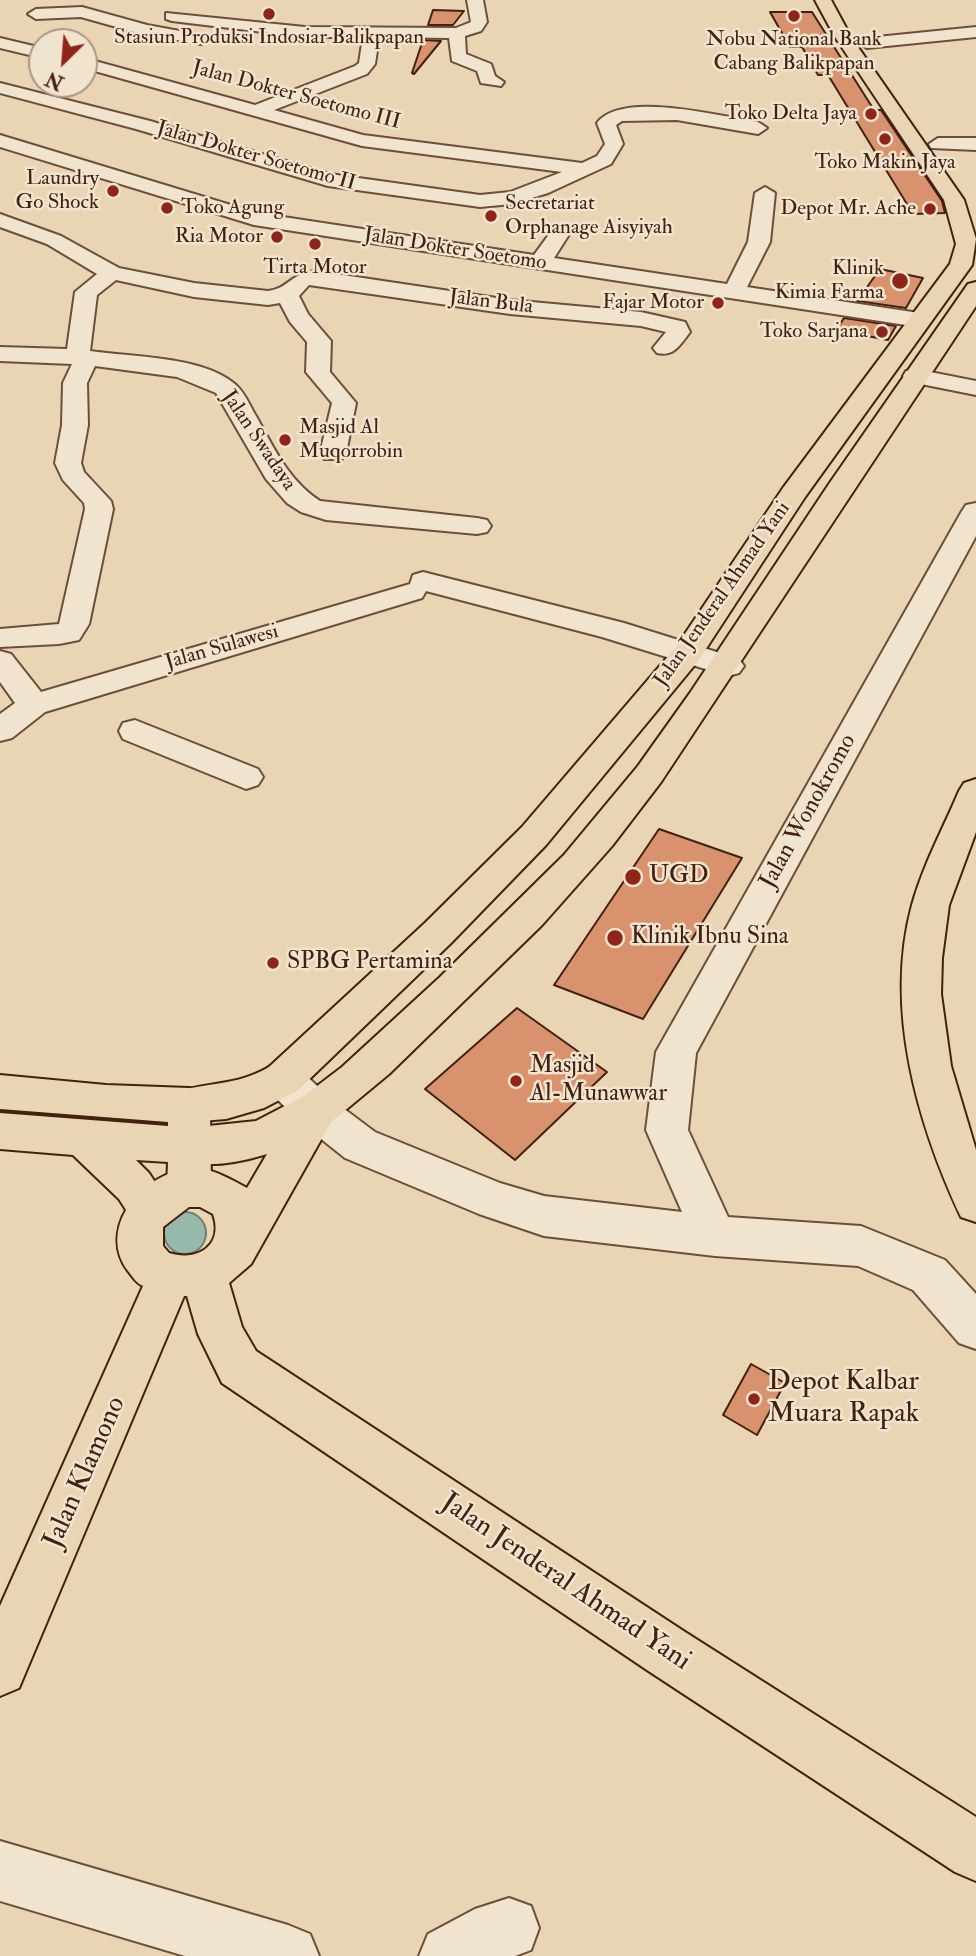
<!DOCTYPE html>
<style>
body{margin:0}
#map{position:relative;width:976px;height:1956px;overflow:hidden;background:#e9d5b3;font-family:"IM FELL Double Pica",serif}
canvas{display:block}
.north{position:absolute;left:28px;top:28px;width:70px;height:70px;box-sizing:border-box;background:#f1e4ce;border:2px solid #ab9682;border-radius:50%;rotate:205deg;font-size:19px;font-weight:700;line-height:28px;text-align:center;color:#422111}
.north::after{content:'';display:block;margin:auto;width:24px;height:32px;background:#8f2418;clip-path:polygon(50% 0,100% 100%,50% 72%,0 100%)}
</style>
<div id="map">
<canvas width="976" height="1956"></canvas>
<div class="north">N</div>
</div>
<script>
const ctx = document.querySelector('canvas').getContext('2d');
ctx.lineJoin = 'round';
function paint(path, color) {
  ctx.fillStyle = color;
  ctx.fill(path, 'evenodd');
}
function strokePath(path, color, width, dash) {
  ctx.strokeStyle = color;
  ctx.lineWidth = width;
  ctx.lineCap = dash ? 'butt' : 'round';
  ctx.setLineDash(dash || []);
  ctx.stroke(path);
}
function write(font, color, halo, rows, align = 'center') {
  ctx.font = font + ' "IM FELL Double Pica",serif';
  ctx.lineWidth = 5;
  ctx.setLineDash([]);
  ctx.textBaseline = 'middle';
  ctx.strokeStyle = halo;
  ctx.fillStyle = color;
  for (const [text, x, y, turn = 0] of rows) {
    ctx.save();
    ctx.translate(x, y);
    ctx.rotate((+turn || 0) * Math.PI / 180);
    ctx.textAlign = isNaN(turn) ? turn : align;
    if (halo) ctx.strokeText(text, 0, 0);
    ctx.fillText(text, 0, 0);
    ctx.restore();
  }
}
const water = new Path2D(`
 M164 1233a21 21 0 1 1 42 0a21 21 0 1 1-42 0Z`);
const building = new Path2D(`
 M 433,10 L 464,11 L 453,25 L 428,25 Z
 M 770,12 L 812,12 L 874,110 L 881,110 L 942,201 L 945,213 L 913,214 L 828,75 L 818,75 L 802,47 L 790,47 Z
 M 423,40 L 441,41 L 414,74 L 412,73 Z
 M 880,269 L 923,278 L 906,308 L 857,301 Z
 M 844,318 L 896,326 L 888,340 L 836,330 Z
 M 659,829 L 742,858 L 643,1019 L 554,985 Z
 M 517,1008 L 607,1072 L 515,1160 L 425,1089 Z
 M 751,1364 L 785,1383 L 757,1435 L 723,1415 Z`);
const minor = new Path2D(`
 M 467,0 L 483,0 L 487,22 L 481,31 L 465,36 L 466,54 L 491,64 L 495,76 L 504,82 L 501,86 L 481,83 L 477,71 L 452,61 L 449,38 L 379,37 L 375,64 L 367,74 L 274,110 L 363,135 L 582,163 L 597,156 L 605,144 L 597,123 C 622,90 722,117 758,122 L 767,128 L 758,134 L 677,120 L 622,121 L 616,125 L 623,144 L 611,164 L 548,193 L 512,204 L 480,207 L 328,186 L 136,129 L 0,93 L 0,83 L 150,121 L 330,174 L 480,195 L 510,192 L 562,172 L 362,146 L 84,68 L 84,58 L 255,105 L 355,66 L 359,63 L 363,37 L 305,37 L 172,21 L 166,19 L 166,13 L 305,27 L 456,28 L 471,22 Z
 M 82,7 L 147,25 L 207,36 L 209,39 L 201,44 L 145,35 L 81,17 L 36,19 L 28,14 L 36,9 Z
 M 976,27 L 976,37 L 867,48 L 859,43 L 867,38 Z
 M 0,38 L 42,48 L 42,58 L 0,48 Z
 M 0,135 L 257,213 L 534,255 L 553,229 L 560,227 L 570,233 L 554,258 L 727,284 L 748,242 L 755,193 L 765,187 L 775,193 L 770,242 L 747,287 L 919,313 L 930,320 L 919,327 L 254,225 L 0,147 Z
 M 938,138 L 976,138 L 976,150 L 931,148 L 929,144 Z
 M 0,214 L 61,236 L 119,268 L 194,283 L 268,291 C 290,288 290,273 316,271 L 510,300 L 641,312 L 685,322 L 690,332 C 680,345 674,357 657,353 L 653,348 L 666,332 L 641,326 L 510,314 L 309,285 L 299,296 L 308,314 L 331,341 L 330,372 L 356,403 L 346,453 L 342,459 L 324,459 L 320,453 L 332,403 L 306,372 L 307,342 L 290,322 L 280,303 L 268,305 L 194,297 L 116,280 L 97,295 L 90,351 C 131,357 204,356 236,385 C 245,393 250,406 256,416 C 274,448 288,480 320,501 L 477,518 L 487,520 L 491,526 L 487,532 L 477,534 L 326,520 L 301,512 L 287,503 L 266,479 L 216,393 L 177,377 L 95,366 L 87,383 L 88,425 L 81,463 L 84,472 L 111,501 L 113,509 L 89,624 L 79,640 L 59,644 L 0,647 L 0,629 L 59,624 L 85,509 L 84,503 L 63,480 L 55,463 L 62,425 L 63,383 L 72,364 L 0,361 L 0,347 L 67,349 L 75,292 L 97,274 L 47,244 L 0,227 Z
 M 915,369 L 976,381 L 976,395 L 906,381 L 903,376 L 906,371 Z
 M 976,503 L 976,536 L 696,1053 L 688,1130 L 728,1217 L 861,1226 L 945,1260 L 976,1294 L 976,1349 L 959,1343 L 913,1290 L 858,1266 L 715,1256 L 544,1236 L 479,1214 L 345,1158 L 301,1123 L 269,1091 L 263,1079 L 269,1067 L 283,1062 L 297,1067 L 331,1099 L 375,1132 L 500,1183 L 544,1196 L 682,1212 L 646,1130 L 656,1052 L 962,511 L 966,505 Z
 M 423,572 L 624,623 L 739,659 L 744,666 L 739,673 L 728,676 L 602,637 L 426,591 L 422,598 L 45,712 L 12,738 L 0,741 L 0,714 L 15,703 L 0,682 L 0,651 L 11,654 L 41,692 L 410,584 L 413,575 Z
 M 135,720 L 258,769 L 263,777 L 258,785 L 246,789 L 123,739 L 119,731 L 123,723 Z
 M 0,1841 L 288,1925 L 310,1934 L 319,1956 L 185,1956 L 0,1901 Z
 M 509,1898 L 531,1906 L 539,1928 L 531,1950 L 515,1956 L 419,1956 L 428,1934 L 475,1909 Z`);
const major = new Path2D(`
 M 815,0 L 831,0 L 851,37 L 964,200 L 976,239 L 972,265 L 805,497 L 698,661 L 546,845 L 451,943 L 297,1091 L 264,1108 L 226,1119 L 189,1122 L 174,1117 L 168,1105 L 174,1093 C 208,1081 235,1087 269,1067 L 425,923 L 522,827 L 676,647 L 783,488 L 950,264 L 956,244 L 944,200 L 835,37 Z
 M 976,282 L 976,306 L 661,782 L 612,846 L 542,925 L 389,1074 L 331,1122 L 251,1264 L 229,1283 L 242,1327 L 256,1351 L 685,1632 L 976,1817 L 976,1881 L 955,1872 L 647,1670 L 222,1383 L 198,1334 L 187,1296 L 184,1296 L 19,1688 L 0,1696 L 0,1606 L 143,1286 C 136,1283 133,1277 128,1271 C 93,1224 152,1163 202,1169 C 217,1171 234,1181 247,1188 L 267,1154 C 238,1163 203,1169 174,1159 L 168,1146 L 174,1133 L 189,1128 L 256,1121 L 304,1096 L 342,1067 L 439,978 L 564,855 L 638,766 L 690,693 L 829,484 L 968,284 ZM 189,1207 L 200,1207 L 213,1214 C 224,1245 198,1262 169,1253 L 163,1246 L 163,1227 Z
 M 976,779 L 976,832 L 949,905 L 942,958 L 941,994 L 951,1066 L 976,1150 L 976,1222 L 961,1217 C 917,1123 884,1008 912,905 C 923,865 943,829 959,791 L 964,783 Z`);
const highway = new Path2D(`
 M 0,1075 L 106,1085 L 189,1088 L 204,1093 L 210,1105 L 211,1188 L 204,1201 L 189,1207 L 174,1201 L 167,1188 L 168,1162 L 136,1160 L 149,1173 L 173,1210 L 167,1224 L 151,1230 L 135,1224 L 119,1199 L 73,1155 L 0,1149 L 0,1113 L 168,1126 L 168,1122 L 0,1109 Z`);
const markers = [
 [269,14,7,"#8f2418"],
 [794,16,7,"#8f2418"],
 [871,114,7,"#8f2418"],
 [885,139,7,"#8f2418"],
 [113,191,7,"#8f2418"],
 [167,208,7,"#8f2418"],
 [930,209,7,"#8f2418"],
 [491,216,7,"#8f2418"],
 [277,237,7,"#8f2418"],
 [315,244,7,"#8f2418"],
 [900,281,9,"#8f2418"],
 [718,303,7,"#8f2418"],
 [882,332,7,"#8f2418"],
 [285,440,7,"#8f2418"],
 [633,877,9,"#8f2418"],
 [615,938,9,"#8f2418"],
 [273,963,7,"#8f2418"],
 [516,1081,7,"#8f2418"],
 [754,1399,7,"#8f2418"]
];
const farPoinames = [
 ["Stasiun Produksi Indosiar Balikpapan",269,38,"center"],
 ["Nobu National Bank",794,40,"center"],
 ["Cabang Balikpapan",794,64,"center"],
 ["Toko Delta Jaya",857,114],
 ["Toko Makin Jaya",885,163,"center"],
 ["Laundry",99,179],
 ["Go Shock",99,203],
 ["Secretariat",505,204,"left"],
 ["Orphanage Aisyiyah",505,228,"left"],
 ["Toko Agung",181,208,"left"],
 ["Depot Mr. Ache",916,209],
 ["Ria Motor",263,237],
 ["Tirta Motor",315,268,"center"],
 ["Klinik",884,269],
 ["Kimia Farma",884,293],
 ["Fajar Motor",704,303],
 ["Toko Sarjana",868,332],
 ["Masjid Al",299,428,"left"],
 ["Muqorrobin",299,452,"left"]
];
const farStreetnames = [
 ["Jalan Dokter Soetomo III",296,96,15],
 ["Jalan Dokter Soetomo II",256,157,16],
 ["Jalan Dokter Soetomo",455,250,9],
 ["Jalan Bula",491,303,7],
 ["Jalan Swadaya",258,441,56],
 ["Jalan Jenderal Ahmad Yani",723,595,-55],
 ["Jalan Sulawesi",222,648,-16]
];
const streetNames = [
 ["Jalan Wonokromo",809,812,-61]
];
const poiNames = [
 ["UGD",649,877],
 ["Klinik Ibnu Sina",631,938],
 ["SPBG Pertamina",287,963],
 ["Masjid",530,1067],
 ["Al-Munawwar",530,1095]
];
const nearPoinames = [
 ["Depot Kalbar",768,1383],
 ["Muara Rapak",768,1415]
];
const nearStreetnames = [
 ["Jalan Klamono",86,1473,-66],
 ["Jalan Jenderal Ahmad Yani",565,1583,34]
];
paint(water, '#97b9ac');
strokePath(water, '#757c6e', 2);
paint(building, '#d8926d');
strokePath(building, '#422111', 2);
strokePath(minor, '#6c4e3a', 4);
strokePath(major, '#422111', 4);
strokePath(highway, '#422111', 4);
paint(minor, '#f1e4ce');
paint(major, '#e9d5b3');
paint(highway, '#e9d5b3');
for (const [x, y, r, color] of markers) {
  const dot = new Path2D();
  dot.arc(x, y, r, 0, 2 * Math.PI);
  ctx.fillStyle = color;
  ctx.fill(dot);
  strokePath(dot, '#f1e4ce', 2.5);
}
write('21px', '#422111', '#f1e4ce', farPoinames, 'right');
write('21px', '#422111', '#f1e4ce', farStreetnames);
write('24px', '#422111', '#f1e4ce', streetNames);
write('24px', '#422111', '#f1e4ce', poiNames, 'left');
write('28px', '#422111', '#f1e4ce', nearPoinames, 'left');
write('28px', '#422111', '#f1e4ce', nearStreetnames);
</script>
